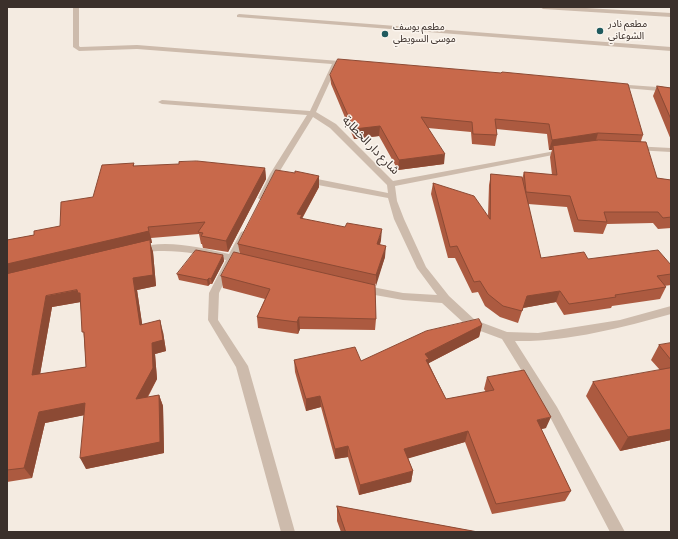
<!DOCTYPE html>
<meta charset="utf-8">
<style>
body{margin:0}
#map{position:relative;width:678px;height:539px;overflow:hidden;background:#f4ebe1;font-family:"Source Sans 3",sans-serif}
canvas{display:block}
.frame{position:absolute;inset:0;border:8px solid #3b302b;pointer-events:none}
</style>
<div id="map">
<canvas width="678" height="539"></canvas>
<div class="frame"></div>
</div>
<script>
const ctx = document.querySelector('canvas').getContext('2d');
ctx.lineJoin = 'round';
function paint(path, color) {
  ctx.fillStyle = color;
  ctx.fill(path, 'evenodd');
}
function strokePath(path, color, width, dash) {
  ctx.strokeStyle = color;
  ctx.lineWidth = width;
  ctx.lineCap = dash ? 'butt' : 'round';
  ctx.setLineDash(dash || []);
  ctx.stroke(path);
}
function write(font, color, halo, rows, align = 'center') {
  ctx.font = font + ' "Source Sans 3","Noto Sans Arabic",sans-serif';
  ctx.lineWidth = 3;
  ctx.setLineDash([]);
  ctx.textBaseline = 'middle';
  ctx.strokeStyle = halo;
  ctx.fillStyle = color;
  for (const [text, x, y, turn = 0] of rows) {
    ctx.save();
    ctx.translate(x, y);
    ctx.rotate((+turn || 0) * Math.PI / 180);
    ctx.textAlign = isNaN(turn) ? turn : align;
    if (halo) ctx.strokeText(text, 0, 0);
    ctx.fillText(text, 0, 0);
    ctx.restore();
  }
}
const minor = new Path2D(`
 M 73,7 L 79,7 L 79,46 L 80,47 L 137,45 L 352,62 L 352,64 L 338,64 L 316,112 L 336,124 L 393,181 L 566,149 L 567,151 L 563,153 L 395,186 L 397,201 L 404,219 L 426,267 L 449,296 L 475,320 L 507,332 L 538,333 L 620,320 L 671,306 L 671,314 C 621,328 567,342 515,341 L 557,407 L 625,532 L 610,532 L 549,415 L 502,339 L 467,326 L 442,303 L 403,300 L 358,292 L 357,289 L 358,286 L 362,285 L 403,293 L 437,295 L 417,268 L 394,219 L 388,198 L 307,183 L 303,180 L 307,177 L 388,193 L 387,185 L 330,128 L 313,117 L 278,174 L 266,198 L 262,201 L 258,198 L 270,174 L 307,115 L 162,104 L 158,102 L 162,100 L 310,111 L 332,64 L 137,49 L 79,51 L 73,47 Z
 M 540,7 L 569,7 L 671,13 L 671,17 L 543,9 Z
 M 239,14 L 671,47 L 671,51 L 237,17 L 237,15 Z
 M 615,84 L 671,88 L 671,92 L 613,87 L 613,85 Z
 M 632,146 L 671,148 L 671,152 L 635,150 L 631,148 Z
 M 244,231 L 249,234 L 237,257 L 241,258 L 243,260 L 241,262 L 234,262 L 219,293 L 218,320 L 248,366 L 295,532 L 281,532 L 236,367 L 208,320 L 209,293 L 226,260 C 197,253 169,248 139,253 L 134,250 L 136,248 C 166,239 199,247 229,254 L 241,232 Z`);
const wall = new Path2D(`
 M 330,75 L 643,135 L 641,141 L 657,178 L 671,180 L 671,228 L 658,229 L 653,223 L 607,224 L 603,234 L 574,232 L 567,207 L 528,204 L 541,258 L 588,259 L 671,265 L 671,285 L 664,286 L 666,287 L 660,299 L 612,306 L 611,308 L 564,315 L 556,302 L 523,308 L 518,323 L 500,317 L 485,306 L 478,292 L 472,293 L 455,258 L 448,258 L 431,194 L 433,183 L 488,216 L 489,185 L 491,174 L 522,179 L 524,172 L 552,175 L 550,157 L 552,150 L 549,150 L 547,134 L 496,129 L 497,135 L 495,146 L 472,144 L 471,132 L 428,128 L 444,164 L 398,170 L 379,136 L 354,139 L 331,84 Z
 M 657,86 L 671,88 L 671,140 L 653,96 Z
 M 134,163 L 134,166 L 265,168 L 266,179 L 228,252 L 203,248 L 202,244 L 201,244 L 199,234 L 151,238 L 152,243 L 150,243 L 153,252 L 156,286 L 137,290 L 142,324 L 163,332 L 166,351 L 155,354 L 157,379 L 148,397 L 159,395 L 163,406 L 164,453 L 86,469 L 84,415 L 45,423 L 32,478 L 7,482 L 7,240 L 34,235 L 60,226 ZM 80,302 L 84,338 L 86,367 L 40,374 L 52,307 Z
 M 319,176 L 319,187 L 302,219 L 381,240 L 380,245 L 385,257 L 375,286 L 376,319 L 375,330 L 300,329 L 298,334 L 258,328 L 257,317 L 265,299 L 223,288 L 221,276 L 240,254 L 238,244 Z
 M 223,255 L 224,261 L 212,284 L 210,284 L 208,286 L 179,280 L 177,274 Z
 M 482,325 L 479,337 L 429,363 L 429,364 L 446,399 L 486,392 L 484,389 L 487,377 L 546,428 L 541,429 L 571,491 L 565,501 L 492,514 L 465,442 L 408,458 L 413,471 L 411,482 L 359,495 L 348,457 L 335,459 L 321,407 L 306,411 L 295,372 L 294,360 L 361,361 Z
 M 671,343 L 671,440 L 620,451 L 586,396 L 593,382 L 660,370 L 651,360 L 659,345 Z
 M 337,506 L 478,532 L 341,532 L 337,521 Z`);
const shadedWall = new Path2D(`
 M 380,126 L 379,136 L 354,139 L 354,129 Z
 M 598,133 L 595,144 L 553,146 L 552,150 L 549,150 L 552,140 Z
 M 445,154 L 444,164 L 398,170 L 399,160 Z
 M 265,168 L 266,179 L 228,252 L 226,241 Z
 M 319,176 L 319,187 L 302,218 L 302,226 L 297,214 Z
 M 148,227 L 151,238 L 152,243 L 150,243 L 153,252 L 156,286 L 137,290 L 144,336 L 140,325 L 133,278 L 7,277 L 7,264 Z
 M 382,229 L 381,240 L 376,256 L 377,244 Z
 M 386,246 L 385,257 L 376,286 L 376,275 Z
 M 223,255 L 224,261 L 212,284 L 211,279 Z
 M 209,278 L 210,284 L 208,286 L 207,280 Z
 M 77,290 L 80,293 L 81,302 L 52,307 L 38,386 L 32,375 L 46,296 Z
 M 560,291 L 556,302 L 523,308 L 518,323 L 527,296 Z
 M 299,317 L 300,329 L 298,334 L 297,322 Z
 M 160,320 L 163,332 L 166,351 L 155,354 L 157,379 L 140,410 L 136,399 L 152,343 Z
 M 482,325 L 479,337 L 429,363 L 428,370 L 425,354 Z
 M 159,395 L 163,406 L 164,453 L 86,469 L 80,458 Z
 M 320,396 L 321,407 L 306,411 L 306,399 Z
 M 85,403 L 90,414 L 45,423 L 32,478 L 24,468 L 39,412 Z
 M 551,417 L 546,428 L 533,431 L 537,420 Z
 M 671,429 L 671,440 L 620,451 L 628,437 Z
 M 468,431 L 465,442 L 403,460 L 404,449 Z
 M 348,446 L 348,457 L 335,459 L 335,449 Z
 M 413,471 L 411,482 L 359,495 L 360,485 Z`);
const building = new Path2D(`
 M 338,59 L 501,73 L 502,72 L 628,84 L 643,135 L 598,133 L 552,140 L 549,124 L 495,119 L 497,135 L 473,134 L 472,122 L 421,117 L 445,154 L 399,160 L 380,126 L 354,129 L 330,75 Z
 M 657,86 L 671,88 L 671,119 Z
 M 599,140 L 646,142 L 657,178 L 671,180 L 671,217 L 663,218 L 658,212 L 604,212 L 607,222 L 578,220 L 570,196 L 526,192 L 524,172 L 557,175 L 553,146 Z
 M 197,161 L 265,168 L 226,241 L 201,236 L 203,233 L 198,232 L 205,222 L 148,227 L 149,231 L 7,264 L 7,240 L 34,235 L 34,231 L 60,226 L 61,202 L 93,197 L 102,165 L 134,163 L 133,166 L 179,164 L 179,162 Z
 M 276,170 L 295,173 L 295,171 L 319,176 L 297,214 L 302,215 L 300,218 L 345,227 L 347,223 L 382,229 L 377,244 L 386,246 L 376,275 L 238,244 Z
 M 491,174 L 522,177 L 541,258 L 584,252 L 588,259 L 658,250 L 671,265 L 671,274 L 657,276 L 666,287 L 615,295 L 616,297 L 569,304 L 560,291 L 527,296 L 522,311 L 503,306 L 488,294 L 480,281 L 474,282 L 457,246 L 450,247 L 433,183 L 474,196 L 490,219 Z
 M 150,240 L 153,275 L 133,278 L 140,325 L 160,320 L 163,340 L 152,343 L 153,368 L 136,399 L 159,395 L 160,442 L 80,458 L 85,403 L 39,412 L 24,468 L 7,470 L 7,274 ZM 77,290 L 78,293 L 80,293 L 82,332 L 84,332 L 86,367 L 32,375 L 46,296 Z
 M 196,250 L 223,255 L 211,279 L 209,278 L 207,280 L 177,274 Z
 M 234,252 L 375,285 L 376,319 L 299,317 L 297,322 L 257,317 L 270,289 L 221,276 Z
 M 479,319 L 482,325 L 425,354 L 429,359 L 426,360 L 446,399 L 494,390 L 487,377 L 524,370 L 551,417 L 537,420 L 571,491 L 496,504 L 468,431 L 404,449 L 413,471 L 360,485 L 348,446 L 335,449 L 320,396 L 306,399 L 294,360 L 355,347 L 361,361 L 426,331 Z
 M 671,343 L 671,360 L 659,345 Z
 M 671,368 L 671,429 L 628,437 L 593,382 Z
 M 337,506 L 478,532 L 346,532 Z`);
const markers = [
 [600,31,4,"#1f5a5e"],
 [385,34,4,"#1f5a5e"]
];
const farPoinames = [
 ["مطعم نادر",608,25],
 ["الشوعاني",608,37],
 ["مطعم يوسف",393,28],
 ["موسى السويطي",393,40]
];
const streetNames = [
 ["شارع دار الخطابة",370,146,46]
];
paint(minor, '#cdbbac');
paint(wall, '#ac5a40');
paint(shadedWall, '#8c4a34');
paint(building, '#c8694b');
strokePath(building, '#8c4a34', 1);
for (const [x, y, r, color] of markers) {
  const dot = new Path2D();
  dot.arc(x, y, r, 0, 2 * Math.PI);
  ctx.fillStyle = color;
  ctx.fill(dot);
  strokePath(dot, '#fbf5ee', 1.5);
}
write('10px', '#3b302b', '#fbf5ee', farPoinames, 'left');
write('12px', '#3b302b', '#fbf5ee', streetNames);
</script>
